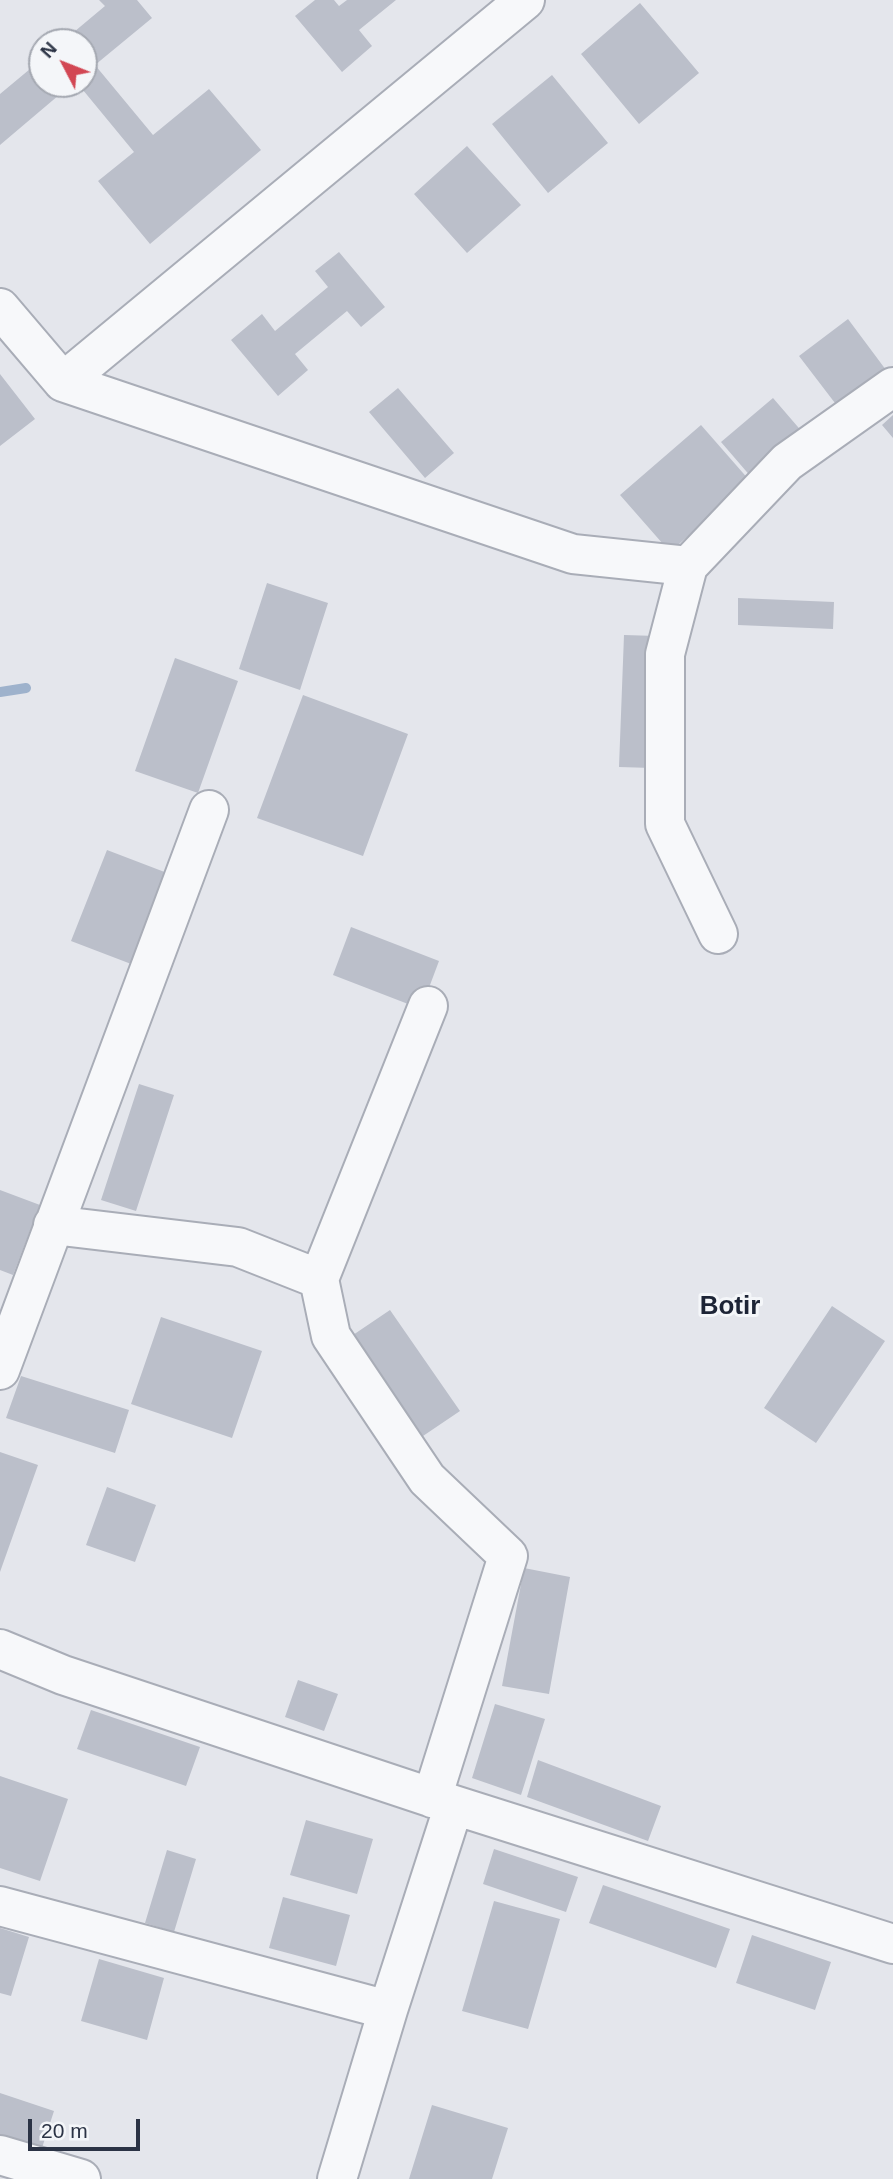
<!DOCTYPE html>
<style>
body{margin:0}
#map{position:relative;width:893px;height:2179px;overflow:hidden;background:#e4e6ec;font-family:Arial,sans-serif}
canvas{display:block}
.north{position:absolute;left:28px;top:28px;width:70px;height:70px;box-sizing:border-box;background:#f4f6f9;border:2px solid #a4a8b1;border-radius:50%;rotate:312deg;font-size:19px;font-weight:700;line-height:28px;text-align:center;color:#2b3345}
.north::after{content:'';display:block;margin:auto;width:24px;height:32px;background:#d24754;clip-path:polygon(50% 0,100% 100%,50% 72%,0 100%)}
.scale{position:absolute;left:28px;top:2119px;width:112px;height:32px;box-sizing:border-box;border:4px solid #2b3345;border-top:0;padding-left:9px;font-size:21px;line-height:24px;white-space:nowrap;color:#2b3345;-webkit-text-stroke:5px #f4f6f9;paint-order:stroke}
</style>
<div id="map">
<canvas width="893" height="2179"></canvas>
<div class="north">N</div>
<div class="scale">20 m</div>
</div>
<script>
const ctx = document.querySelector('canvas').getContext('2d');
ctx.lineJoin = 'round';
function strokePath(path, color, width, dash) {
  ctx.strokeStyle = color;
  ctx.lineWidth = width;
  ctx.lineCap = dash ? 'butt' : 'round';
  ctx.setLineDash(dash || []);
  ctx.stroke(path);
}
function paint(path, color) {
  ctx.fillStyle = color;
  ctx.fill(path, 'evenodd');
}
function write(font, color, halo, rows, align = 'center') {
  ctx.font = font + ' Arial,sans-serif';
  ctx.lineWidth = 6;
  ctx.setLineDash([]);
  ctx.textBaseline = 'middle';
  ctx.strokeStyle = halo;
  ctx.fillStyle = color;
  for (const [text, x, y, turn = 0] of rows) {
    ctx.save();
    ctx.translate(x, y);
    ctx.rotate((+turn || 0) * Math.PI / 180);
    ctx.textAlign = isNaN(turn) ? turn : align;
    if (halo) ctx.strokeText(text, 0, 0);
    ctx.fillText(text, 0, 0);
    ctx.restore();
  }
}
const stream = new Path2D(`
 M 0,692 L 26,688`);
const building = new Path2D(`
 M 99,0 L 137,0 L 152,18 L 95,65 L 153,135 L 209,89 L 261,150 L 150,244 L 98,181 L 134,152 L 78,84 L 84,84 L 84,42 L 62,42 L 105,6 Z
 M 315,0 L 334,0 L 339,6 L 347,0 L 396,0 L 359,30 L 372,46 L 342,72 L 295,16 Z
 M 640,3 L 699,73 L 639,124 L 581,54 Z
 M 42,59 L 42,84 L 72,84 L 0,145 L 0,94 Z
 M 552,75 L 608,143 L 548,193 L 492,124 Z
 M 467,146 L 521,205 L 467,253 L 414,194 Z
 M 339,252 L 385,307 L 361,327 L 347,311 L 295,354 L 308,370 L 278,396 L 231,340 L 262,314 L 275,331 L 328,287 L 315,271 Z
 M 848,319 L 886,370 L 838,407 L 799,356 Z
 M 0,374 L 35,419 L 0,446 Z
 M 398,388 L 454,453 L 425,478 L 369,412 Z
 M 773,398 L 804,434 L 752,478 L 721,442 Z
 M 893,415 L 893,438 L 882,425 Z
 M 701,425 L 750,481 L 670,552 L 620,495 Z
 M 267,583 L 328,603 L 300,690 L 239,669 Z
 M 738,598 L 834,602 L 833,629 L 738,625 Z
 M 624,635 L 657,636 L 652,768 L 619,767 Z
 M 175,658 L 238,681 L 198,793 L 135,771 Z
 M 303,695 L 408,734 L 363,856 L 257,818 Z
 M 107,850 L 175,876 L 139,967 L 71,941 Z
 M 351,927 L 439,961 L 421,1009 L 333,975 Z
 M 139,1084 L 174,1095 L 136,1211 L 101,1200 Z
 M 0,1190 L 40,1205 L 13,1275 L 0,1270 Z
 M 832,1306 L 885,1341 L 816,1443 L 764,1408 Z
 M 390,1310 L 460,1411 L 423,1436 L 353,1335 Z
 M 161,1317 L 262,1351 L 232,1438 L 131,1404 Z
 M 21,1376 L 129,1410 L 115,1453 L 6,1418 Z
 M 0,1452 L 38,1465 L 0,1572 Z
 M 107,1487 L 156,1505 L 135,1562 L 86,1545 Z
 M 524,1568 L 570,1577 L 549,1694 L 502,1686 Z
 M 298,1680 L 338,1694 L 324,1731 L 285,1717 Z
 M 495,1704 L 545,1719 L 521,1795 L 472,1778 Z
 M 91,1710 L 200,1747 L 186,1786 L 77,1749 Z
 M 538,1760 L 661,1806 L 648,1841 L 527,1797 Z
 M 0,1776 L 68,1799 L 40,1881 L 0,1868 Z
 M 306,1820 L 373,1839 L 357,1894 L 290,1875 Z
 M 494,1849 L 578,1877 L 566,1912 L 483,1884 Z
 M 167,1850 L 196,1859 L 174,1932 L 145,1923 Z
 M 603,1885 L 730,1929 L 716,1968 L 589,1923 Z
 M 283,1897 L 350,1915 L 336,1966 L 269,1948 Z
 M 494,1901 L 560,1919 L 528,2029 L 462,2011 Z
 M 0,1928 L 29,1937 L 11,1996 L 0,1993 Z
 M 752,1935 L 831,1962 L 815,2010 L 736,1983 Z
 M 99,1959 L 164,1978 L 147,2040 L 81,2021 Z
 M 0,2093 L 54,2111 L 40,2154 L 0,2141 Z
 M 432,2105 L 508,2128 L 492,2179 L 409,2179 Z`);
const minor = new Path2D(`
 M 0,308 L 63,382 L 573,554 L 688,566
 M 63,382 L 525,0
 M 718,934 L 665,824 L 665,654 L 688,566 L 787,462 L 893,387
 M 428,1006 L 319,1279 L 331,1336 L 427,1479 L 508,1556 L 432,1798
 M 53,1225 L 238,1247 L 319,1279
 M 0,1370 L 209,810
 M 0,1649 L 63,1675 L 454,1805 L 893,1944
 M 0,1906 L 388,2010
 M 0,2155 L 81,2179
 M 337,2179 L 388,2010 L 454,1805`);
const quarterNames = [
 ["Botir",730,1307]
];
strokePath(stream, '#9eb2cc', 10);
paint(building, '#bbbfca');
strokePath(minor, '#a9adb7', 42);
strokePath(minor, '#f7f8fa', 38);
write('bold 26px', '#1d2436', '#f4f6f9', quarterNames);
</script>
